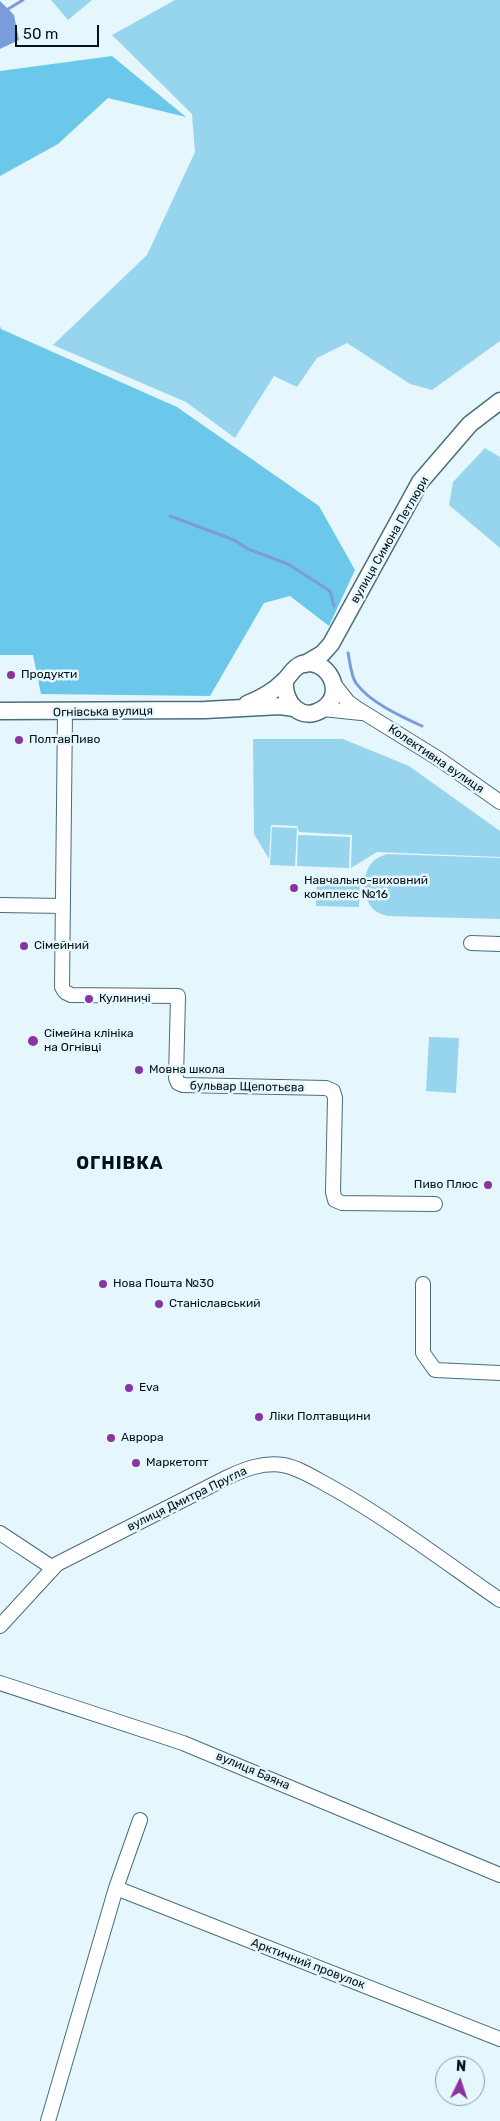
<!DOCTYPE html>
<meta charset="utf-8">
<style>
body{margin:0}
#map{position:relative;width:500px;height:2121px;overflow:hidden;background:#e6f6fd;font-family:Rubik,sans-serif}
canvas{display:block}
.north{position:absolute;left:435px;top:2056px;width:50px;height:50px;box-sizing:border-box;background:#e6f6fd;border:1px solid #8c9aa1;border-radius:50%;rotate:4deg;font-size:14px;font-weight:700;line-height:20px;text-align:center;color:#041117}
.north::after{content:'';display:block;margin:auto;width:18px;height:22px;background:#8a34a2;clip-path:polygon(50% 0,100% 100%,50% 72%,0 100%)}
.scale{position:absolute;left:15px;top:25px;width:84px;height:22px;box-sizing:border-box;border:2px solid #041117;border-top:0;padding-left:6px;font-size:15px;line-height:18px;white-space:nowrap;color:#041117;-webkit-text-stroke:4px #e6f6fd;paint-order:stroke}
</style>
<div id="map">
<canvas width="500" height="2121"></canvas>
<div class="north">N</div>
<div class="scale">50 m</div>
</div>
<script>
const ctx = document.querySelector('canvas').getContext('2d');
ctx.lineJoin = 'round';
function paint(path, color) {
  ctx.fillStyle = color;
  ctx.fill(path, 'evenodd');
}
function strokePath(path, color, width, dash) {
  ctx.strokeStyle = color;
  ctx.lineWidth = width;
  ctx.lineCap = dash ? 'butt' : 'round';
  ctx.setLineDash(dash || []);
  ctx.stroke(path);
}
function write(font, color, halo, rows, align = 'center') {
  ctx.font = font + ' Rubik,sans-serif';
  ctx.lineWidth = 5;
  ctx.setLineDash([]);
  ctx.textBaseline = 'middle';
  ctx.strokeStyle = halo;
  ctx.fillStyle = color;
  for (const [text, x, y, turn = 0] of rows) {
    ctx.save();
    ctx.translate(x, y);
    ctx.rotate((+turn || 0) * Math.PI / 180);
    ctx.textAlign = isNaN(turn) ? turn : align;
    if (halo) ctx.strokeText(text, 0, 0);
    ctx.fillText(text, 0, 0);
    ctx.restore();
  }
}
const green = new Path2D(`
 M 51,0 L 92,0 L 68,20 Z
 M 175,0 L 500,0 L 500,341 L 432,390 L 410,384 L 347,343 L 317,358 L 297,387 L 274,376 L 235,438 L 186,402 L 53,345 L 147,255 L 195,152 L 192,114 L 112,35 Z
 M 485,448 L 500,457 L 500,548 L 449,505 L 453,482 Z
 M 253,739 L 343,739 L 409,766 L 500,831 L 500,857 L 377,852 L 351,868 L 352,835 L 299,832 L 297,826 L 271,825 L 269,859 L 254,834 Z
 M 272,827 L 297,828 L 295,866 L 270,865 Z
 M 298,835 L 350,837 L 349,868 L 297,866 Z
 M 387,854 L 500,858 L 500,919 L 388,916 C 385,915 380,914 377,912 C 361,902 360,870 376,859 C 379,857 384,855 387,854 Z
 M 317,877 L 360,878 L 359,907 L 316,906 Z
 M 429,1037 L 459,1038 L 456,1093 L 426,1091 Z`);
const forest = new Path2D(`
 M 112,56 L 186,117 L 108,98 L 58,144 L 0,176 L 0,71 Z
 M 0,326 L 1,329 L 177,407 L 319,506 L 355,570 L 329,626 L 290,596 L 264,603 L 210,696 L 41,694 L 33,655 L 0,655 Z`);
const water = new Path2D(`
 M 0,1 L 14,15 L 19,40 L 0,49 Z`);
const stream = new Path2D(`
 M 0,14 L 23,0
 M 170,516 L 234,540 L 248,549 L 288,564 L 330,591 L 334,606
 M 348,653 C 350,662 351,676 356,683 C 369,702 402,717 422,726`);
const minor = new Path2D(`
 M 334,684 L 348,702 L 358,709 L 439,759 L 500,802
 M 323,709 L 361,713
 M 65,712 L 62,987 L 65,992 L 71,995 L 178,996 L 176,1078 L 178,1083 L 183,1085 L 326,1088 L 333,1091 L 335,1098 L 333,1192 L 335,1200 L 342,1203 L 435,1204
 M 0,905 L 63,906
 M 471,943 L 500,944
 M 423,1284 L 423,1353 L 435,1370 L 500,1373
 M 0,1533 L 53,1568
 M 0,1626 L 57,1564 L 228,1477 C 245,1469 263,1462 283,1465 C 300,1468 316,1479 331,1487 C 390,1520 445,1562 500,1600
 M 0,1683 L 183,1743 L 500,1875
 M 116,1888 L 140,1820
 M 48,2121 L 116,1888 L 500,2039`);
const tertiary = new Path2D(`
 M 305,664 L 322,654 L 331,644 L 420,482 L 470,424 L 500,401
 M 247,704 C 260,699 273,692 283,682 C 291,675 292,668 302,664 C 328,657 346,693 324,708 C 302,724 283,703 285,681
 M 0,711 L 205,710 L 280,706 L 294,708`);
const markers = [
 [11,675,5,"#8a34a2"],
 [19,740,5,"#8a34a2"],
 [294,888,5,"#8a34a2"],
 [24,946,5,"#8a34a2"],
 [89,999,5,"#8a34a2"],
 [33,1041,6,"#8a34a2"],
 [139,1070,5,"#8a34a2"],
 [488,1185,5,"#8a34a2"],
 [103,1284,5,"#8a34a2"],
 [159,1304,5,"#8a34a2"],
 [129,1388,5,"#8a34a2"],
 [259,1417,5,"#8a34a2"],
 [111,1438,5,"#8a34a2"],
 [136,1463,5,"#8a34a2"]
];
const streetNames = [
 ["вулиця Симона Петлюри",390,540,-60],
 ["Огнівська вулиця",103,712,-1],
 ["Колективна вулиця",436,759,34],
 ["бульвар Щепотьєва",247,1087,1],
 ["вулиця Дмитра Пругла",187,1499,-26],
 ["вулиця Баяна",253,1771,23],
 ["Арктичний провулок",308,1964,21]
];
const poiNames = [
 ["Продукти",21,675],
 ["ПолтавПиво",29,740],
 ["Навчально-виховний",304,881],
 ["комплекс №16",304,895],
 ["Сімейний",34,946],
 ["Кулиничі",99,999],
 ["Сімейна клініка",44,1034],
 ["на Огнівці",44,1048],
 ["Мовна школа",149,1070],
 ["Пиво Плюс",478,1185,"right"],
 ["Нова Пошта №30",113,1284],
 ["Станіславський",169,1304],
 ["Eva",139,1388],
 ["Ліки Полтавщини",269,1417],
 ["Аврора",121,1438],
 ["Маркетопт",146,1463]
];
const districtNames = [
 ["ОГНІВКА",120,1164]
];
paint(green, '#97d4ed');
paint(forest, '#6cc8eb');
paint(water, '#7a9cdb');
strokePath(stream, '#7a9cdb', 3);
strokePath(minor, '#496e7c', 16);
strokePath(tertiary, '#496e7c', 19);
strokePath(minor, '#fff', 14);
strokePath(tertiary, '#fff', 16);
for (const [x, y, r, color] of markers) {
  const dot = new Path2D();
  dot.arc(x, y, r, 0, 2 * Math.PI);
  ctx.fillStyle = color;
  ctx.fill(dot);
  strokePath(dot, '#e6f6fd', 2);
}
write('12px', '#041117', '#e6f6fd', streetNames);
write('12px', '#041117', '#e6f6fd', poiNames, 'left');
ctx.letterSpacing = '1px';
write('bold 18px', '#041117', '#e6f6fd', districtNames);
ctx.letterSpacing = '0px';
</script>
